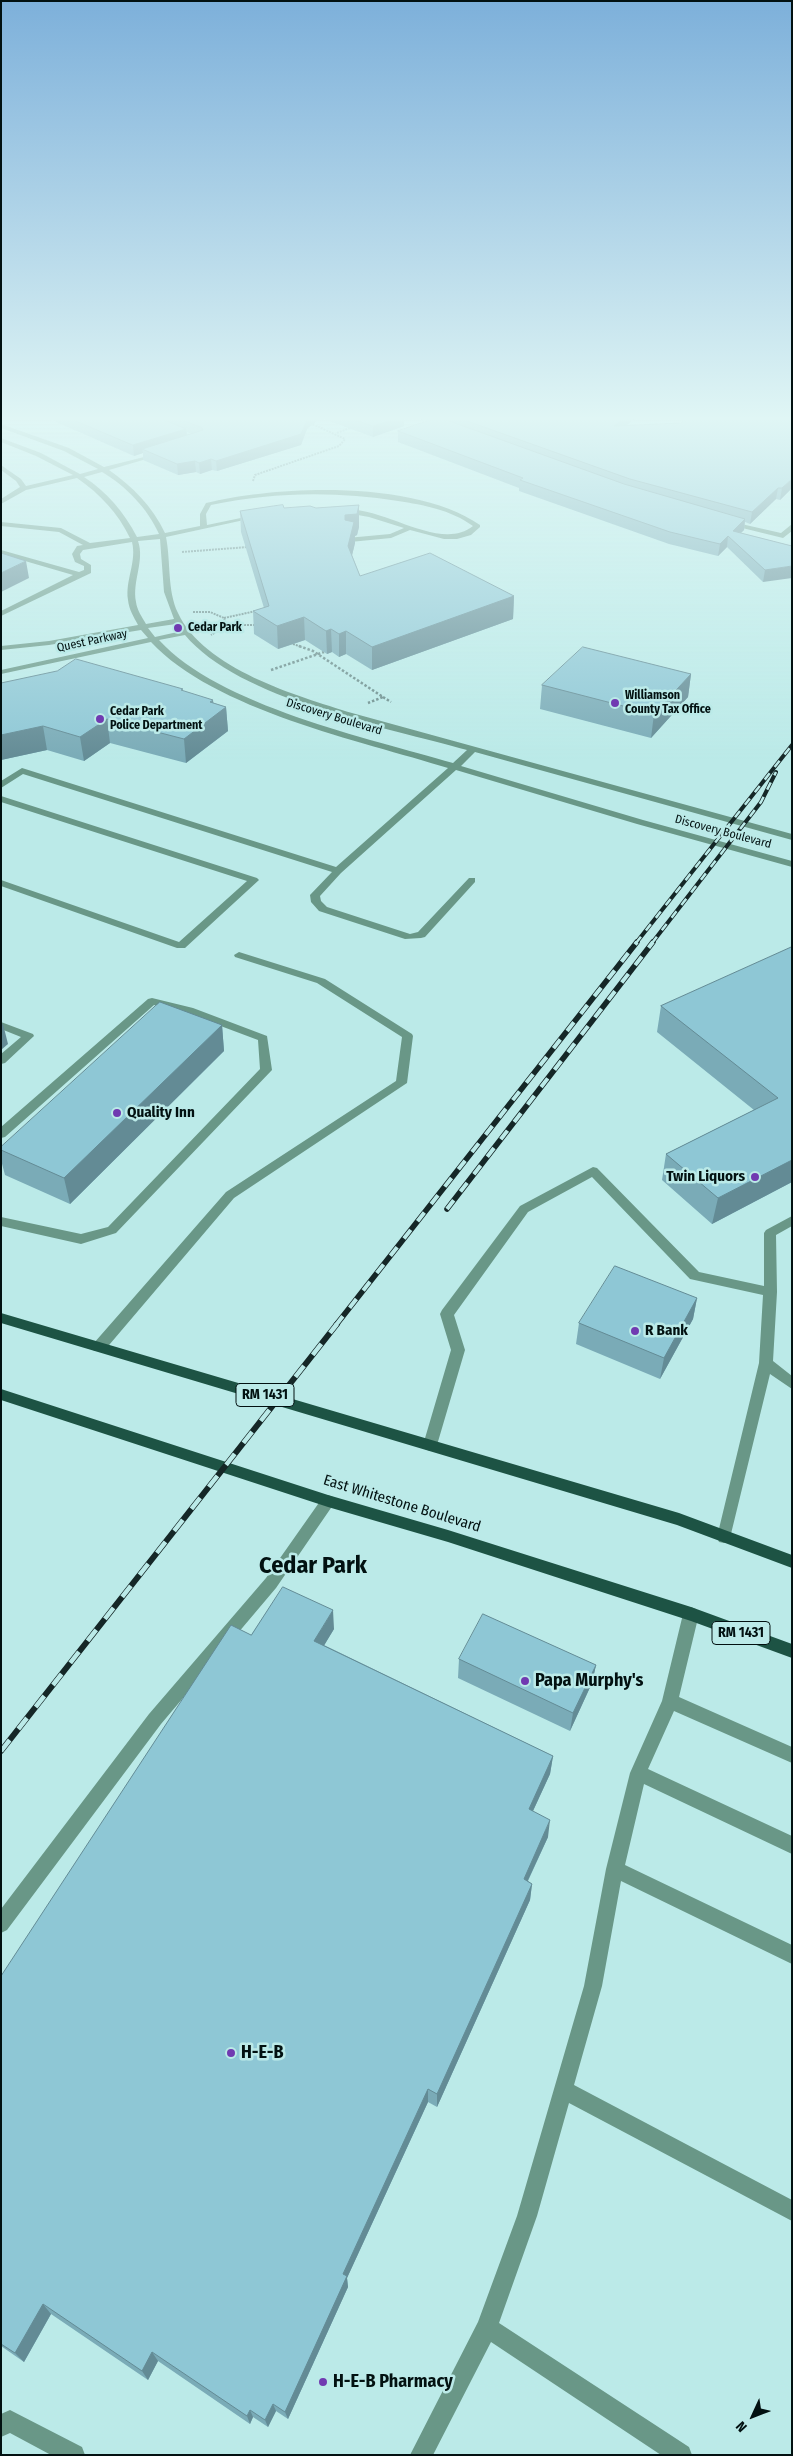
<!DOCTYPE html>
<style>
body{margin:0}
#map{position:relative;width:793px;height:2456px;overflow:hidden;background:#bbeae8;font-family:"Fira Sans Condensed",sans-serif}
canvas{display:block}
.frame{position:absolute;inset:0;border:2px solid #021111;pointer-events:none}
.north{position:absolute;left:728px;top:2391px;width:50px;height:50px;-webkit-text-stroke:4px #bbeae8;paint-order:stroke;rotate:227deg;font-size:14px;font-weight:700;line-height:20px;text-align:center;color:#021111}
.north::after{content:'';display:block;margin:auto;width:18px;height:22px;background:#021111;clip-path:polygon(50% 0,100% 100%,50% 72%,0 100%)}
</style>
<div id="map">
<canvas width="793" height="2456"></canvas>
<div class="frame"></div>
<div class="north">N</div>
</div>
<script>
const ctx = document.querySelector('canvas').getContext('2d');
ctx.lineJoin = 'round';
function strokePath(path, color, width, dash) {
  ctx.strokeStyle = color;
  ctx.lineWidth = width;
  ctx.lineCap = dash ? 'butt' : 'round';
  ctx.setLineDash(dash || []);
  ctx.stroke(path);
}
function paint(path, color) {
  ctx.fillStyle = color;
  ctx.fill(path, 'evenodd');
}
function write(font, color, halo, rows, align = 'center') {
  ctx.font = font + ' "Fira Sans Condensed",sans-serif';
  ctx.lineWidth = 5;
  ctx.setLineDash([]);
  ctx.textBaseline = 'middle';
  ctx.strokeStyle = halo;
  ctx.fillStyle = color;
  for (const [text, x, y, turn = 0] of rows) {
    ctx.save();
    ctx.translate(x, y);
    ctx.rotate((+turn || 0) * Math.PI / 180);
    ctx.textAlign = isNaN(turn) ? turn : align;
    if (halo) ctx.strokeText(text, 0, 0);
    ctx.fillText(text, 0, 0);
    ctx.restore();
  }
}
const pathFar1 = new Path2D(`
 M 337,433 L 352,427
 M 253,481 L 255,475 L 339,446 L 345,439 L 310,423
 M 182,552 L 248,547
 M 193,612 L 210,612 L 224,618 L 226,626 L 211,635
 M 224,618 L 256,611
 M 226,625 L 256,625
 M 293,644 L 302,647`);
const path = new Path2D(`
 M 299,646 L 313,651 L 383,697 L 368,703
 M 271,670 L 324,652
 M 383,697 L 391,702`);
const minor = new Path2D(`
 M 418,418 L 426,418 L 447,426 L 442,427 Z
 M 1,424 L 69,448 L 104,467 L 160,453 L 160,455 L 109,470 C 132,486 153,507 165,533 L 200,526 L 200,514 L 206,503 C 279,485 416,480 480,525 L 480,527 L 471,535 L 457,539 L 444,539 L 410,530 L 391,538 L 350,542 L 347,542 L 347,538 L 390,534 L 404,528 L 369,517 L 341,512 L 341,510 C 382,504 439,553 473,526 C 451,510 424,505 398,501 C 335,491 273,492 211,505 L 206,514 L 207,525 L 255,515 L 258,517 L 166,537 C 171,562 167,590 178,613 C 204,669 297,696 352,713 L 792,834 L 792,840 L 475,752 L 461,766 L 643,820 L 792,861 L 792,867 L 637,824 L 456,770 L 341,873 L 320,896 L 321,901 L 327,907 L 410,934 L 418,932 L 469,878 L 475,878 L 475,882 L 425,937 L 421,938 L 405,939 L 319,911 L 311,902 L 310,895 L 332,872 L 23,774 L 1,788 L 1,781 L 22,768 L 336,867 L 448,768 C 361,741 214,710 151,642 L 1,674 L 1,670 L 148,638 L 141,630 L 49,645 L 1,650 L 1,646 L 49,641 L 138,625 C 134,617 129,610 128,600 C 125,580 137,562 132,542 L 83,550 L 80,554 L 81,559 L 91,565 L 91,573 L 1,616 L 1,611 L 73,575 L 1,554 L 1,550 L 79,572 L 84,570 L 84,566 L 75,562 L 72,554 L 77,546 L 83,545 L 59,532 L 1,526 L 1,522 L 61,528 L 90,543 L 130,538 C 118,513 100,494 77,478 L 26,490 L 1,504 L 1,499 L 20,487 L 16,481 L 1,470 L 1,465 L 21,479 L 26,486 L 73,475 L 36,456 L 1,442 L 1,438 L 41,453 L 80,474 L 98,469 L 64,451 L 1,428 ZM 102,472 C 126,486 148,509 159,534 L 137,537 C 124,512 107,492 84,477 ZM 160,539 L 164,592 L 174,619 L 146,624 C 142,617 137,610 136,602 C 132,581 145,561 138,541 ZM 176,624 L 182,631 L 155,637 L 148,628 ZM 185,635 C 238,699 388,728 467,750 L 453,763 C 368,738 219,706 159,640 Z
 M 728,521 L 781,533 L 792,524 L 792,531 L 783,538 L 726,524 L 726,522 Z
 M 1,796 L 257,878 L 259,880 L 185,948 L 177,948 L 1,886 L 1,880 L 179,942 L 247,881 L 1,802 Z
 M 239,952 L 325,979 L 412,1034 L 413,1036 L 407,1083 L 234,1198 L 104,1351 L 94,1351 L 92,1347 L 94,1343 L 226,1192 L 396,1081 L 402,1037 L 317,983 L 235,957 L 234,955 Z
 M 152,998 L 193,1008 L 267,1036 L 272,1070 L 116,1233 L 81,1244 L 1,1226 L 1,1217 L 81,1234 L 108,1227 L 260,1069 L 258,1040 L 186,1013 L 154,1005 L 5,1137 L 1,1138 L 1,1127 L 148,999 Z
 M 1,1022 L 33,1034 L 34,1036 L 5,1063 L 1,1064 L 1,1054 L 21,1037 L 1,1029 Z
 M 593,1167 L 597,1168 L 699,1272 L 764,1286 L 764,1233 L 766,1230 L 792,1216 L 792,1226 L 776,1235 L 777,1292 L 773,1361 L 792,1376 L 792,1389 L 770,1374 L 729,1542 L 724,1543 L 719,1542 L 717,1537 L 759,1363 L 763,1295 L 690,1279 L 592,1177 L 528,1212 L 454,1315 L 465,1350 L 437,1445 L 435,1449 L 430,1451 L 425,1449 L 423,1445 L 451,1350 L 440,1314 L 442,1310 L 520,1206 Z
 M 328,1495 L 333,1497 L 335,1501 L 333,1505 L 276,1588 L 161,1724 L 7,1930 L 1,1933 L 1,1909 L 149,1714 L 266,1578 L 323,1497 Z
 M 691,1607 L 696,1609 L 699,1614 L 679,1697 L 792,1747 L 792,1763 L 674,1711 L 648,1769 L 792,1836 L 792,1854 L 644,1784 L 625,1865 L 792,1945 L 792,1964 L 621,1881 L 602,1986 L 574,2085 L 792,2200 L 792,2221 L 569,2103 L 537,2216 L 499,2323 L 689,2447 L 692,2455 L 661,2455 L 491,2342 L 433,2455 L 410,2455 L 478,2322 L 517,2216 L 584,1986 L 606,1869 L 630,1773 L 662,1701 L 683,1614 L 686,1609 Z
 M 10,2410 L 82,2447 L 85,2455 L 51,2455 L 10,2433 L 1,2437 L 1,2414 Z`);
const major = new Path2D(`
 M 1,1313 L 679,1513 L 792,1555 L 792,1568 L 677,1525 L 1,1323 Z
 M 1,1389 L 328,1495 L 448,1530 L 691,1607 L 792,1644 L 792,1658 L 691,1621 L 448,1542 L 328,1507 L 1,1400 Z`);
const railFar2 = new Path2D(`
 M 636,943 L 792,745
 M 652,943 L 761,802 L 776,772`);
const railFar1 = new Path2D(`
 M 447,1209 L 653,942
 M 336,1325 L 637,942`);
const rail = new Path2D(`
 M 1,1751 L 337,1324`);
const wall = new Path2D(`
 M 47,418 L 320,418 L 307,429 L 301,445 L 217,471 L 212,470 L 200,474 L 196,472 L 178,475 L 143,460 L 143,453 L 134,456 ZM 187,432 L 192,434 L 187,435 Z
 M 321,418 L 404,418 L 404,426 L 373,437 Z
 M 448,418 L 635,418 L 626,426 L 792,488 L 780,500 L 776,499 L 750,524 L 745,522 L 744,530 L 741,533 L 792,546 L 763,582 L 727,547 L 718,556 L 669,544 L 519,491 L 519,488 L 398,442 L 398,431 L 448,420 Z
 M 359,505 L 359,527 L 357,535 L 355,536 L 355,543 L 352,555 L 360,576 L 514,596 L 513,619 L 372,670 L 346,654 L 339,657 L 332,652 L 327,654 L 305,640 L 278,649 L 254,634 L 253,611 L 264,608 L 241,532 L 240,511 L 284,508 L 316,508 Z
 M 691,674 L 688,697 L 651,738 L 540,709 L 542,685 Z
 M 1,683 L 183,691 L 214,703 L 226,707 L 228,731 L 186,763 L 110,743 L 84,761 L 47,750 L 1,760 Z
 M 792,947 L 792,1182 L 712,1224 L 662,1180 L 666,1154 L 754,1110 L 657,1032 L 661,1006 Z
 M 222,1025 L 224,1051 L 70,1204 L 5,1175 L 1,1160 L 1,1147 Z
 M 697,1298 L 693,1319 L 660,1379 L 576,1344 L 579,1323 Z
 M 334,1629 L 324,1645 L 553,1756 L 550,1774 L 533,1811 L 548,1837 L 528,1881 L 532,1884 L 530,1900 L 437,2107 L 428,2102 L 347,2278 L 348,2287 L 288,2419 L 276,2411 L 268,2427 L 253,2417 L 250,2424 L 158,2361 L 148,2380 L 51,2314 L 24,2362 L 1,2346 L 1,1976 L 251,1635 Z
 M 459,1659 L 596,1665 L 592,1683 L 570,1731 L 458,1678 Z`);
const shadedWall = new Path2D(`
 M 308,418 L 320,418 L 307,429 L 301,445 L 217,471 L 216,461 Z
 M 399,418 L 404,418 L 404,426 L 373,437 L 373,426 Z
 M 624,418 L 635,418 L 613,437 L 614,426 Z
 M 186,429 L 187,440 L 142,449 L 143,453 L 134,456 L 133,445 Z
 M 211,459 L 212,470 L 200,474 L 199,463 Z
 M 195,461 L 196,472 L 178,475 L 177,464 Z
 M 792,479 L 792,488 L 780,500 L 782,488 Z
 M 778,488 L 776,499 L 750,524 L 752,512 Z
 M 359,505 L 359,527 L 357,535 L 355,536 L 355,543 L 349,568 L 345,520 L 345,515 Z
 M 745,519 L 744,530 L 733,540 L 733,531 Z
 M 728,536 L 727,547 L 718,556 L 720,544 Z
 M 26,561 L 29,578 L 1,592 L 1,573 Z
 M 792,566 L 792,578 L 763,582 L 765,570 Z
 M 514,596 L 513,619 L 372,670 L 372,647 Z
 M 304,617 L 305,640 L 278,649 L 277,626 Z
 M 331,629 L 332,652 L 327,654 L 326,631 Z
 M 346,631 L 346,654 L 339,657 L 339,634 Z
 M 691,674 L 688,697 L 651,738 L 654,714 Z
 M 213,700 L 215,715 L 226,707 L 228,731 L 186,763 L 184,739 L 210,702 Z
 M 107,719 L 110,743 L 84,761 L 80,737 Z
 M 43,726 L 47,750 L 1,760 L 1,735 Z
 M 3,1024 L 8,1044 L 1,1050 L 1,1025 Z
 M 222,1025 L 224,1051 L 70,1204 L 64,1178 Z
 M 792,1160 L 792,1182 L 712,1224 L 718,1198 Z
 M 697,1298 L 693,1319 L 660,1379 L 664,1358 Z
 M 333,1610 L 334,1629 L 316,1659 L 314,1641 Z
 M 596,1665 L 592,1683 L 570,1731 L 573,1713 Z
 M 553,1756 L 550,1774 L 526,1826 L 529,1809 Z
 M 550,1820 L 548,1837 L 521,1895 L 524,1879 Z
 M 532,1884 L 530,1900 L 437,2107 L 437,2094 Z
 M 428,2089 L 428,2102 L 347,2278 L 348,2287 L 288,2419 L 285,2412 L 343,2274 Z
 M 43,2304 L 51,2314 L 24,2362 L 15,2353 Z
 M 152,2352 L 158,2361 L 148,2380 L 142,2371 Z
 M 273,2404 L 276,2411 L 268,2427 L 265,2420 Z
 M 250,2410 L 253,2417 L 250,2424 L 247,2416 Z`);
const building = new Path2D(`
 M 69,418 L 160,418 L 186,429 L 133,445 Z
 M 177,418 L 308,418 L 301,434 L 216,461 L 211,459 L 199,463 L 195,461 L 177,464 L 142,449 L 203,430 L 202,428 Z
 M 349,418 L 399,418 L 373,426 Z
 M 436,418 L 441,418 L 624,484 L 745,519 L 733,531 L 792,546 L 792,566 L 765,570 L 728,536 L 720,544 L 670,532 L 520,480 L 523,478 L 398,431 Z
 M 459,418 L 624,418 L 614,426 L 681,423 L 686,418 L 792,418 L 792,479 L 782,488 L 778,488 L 752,512 L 630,479 Z
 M 283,505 L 284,508 L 310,506 L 316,508 L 359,505 L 357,514 L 345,515 L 345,520 L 354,522 L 348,546 L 360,576 L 430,553 L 514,596 L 372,647 L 346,631 L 339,634 L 331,629 L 326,631 L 304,617 L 277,626 L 253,611 L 269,606 L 240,511 L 273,506 Z
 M 1,553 L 26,561 L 1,573 Z
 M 583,647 L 691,674 L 654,714 L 542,685 Z
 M 76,659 L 183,689 L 181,690 L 213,700 L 210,702 L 226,707 L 184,739 L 107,719 L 80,737 L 43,726 L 1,735 L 1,683 L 57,671 Z
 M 792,947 L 792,1160 L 718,1198 L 666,1154 L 778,1098 L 661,1006 Z
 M 160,1002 L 222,1025 L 64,1178 L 1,1150 L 1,1147 Z
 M 615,1266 L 697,1298 L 664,1358 L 579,1323 Z
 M 283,1587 L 333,1610 L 314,1641 L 553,1756 L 529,1809 L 550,1820 L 524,1879 L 532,1884 L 437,2094 L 428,2089 L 343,2274 L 347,2276 L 285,2412 L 273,2404 L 265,2420 L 250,2410 L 247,2416 L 152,2352 L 142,2371 L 43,2304 L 15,2353 L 1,2344 L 1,1976 L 231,1625 L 251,1635 Z
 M 483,1614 L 596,1665 L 573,1713 L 459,1659 Z`);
const markers = [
 [178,628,5,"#703ab1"],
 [615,703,5,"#703ab1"],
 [100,719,5,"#703ab1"],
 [117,1113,5,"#703ab1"],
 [755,1177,5,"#703ab1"],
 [635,1331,5,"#703ab1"],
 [525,1681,5,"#703ab1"],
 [231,2053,5,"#703ab1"],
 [323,2382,5,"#703ab1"]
];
const farPoinames = [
 ["Cedar Park",188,628],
 ["Williamson",625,696],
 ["County Tax Office",625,710],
 ["Cedar Park",110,712],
 ["Police Department",110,726]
];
const farStreetnames = [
 ["Quest Parkway",92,641,-12],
 ["Discovery Boulevard",334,717,17],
 ["Discovery Boulevard",723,832,15]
];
const shields = [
 [265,1395,58],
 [741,1633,58]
];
const shieldNames = [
 ["RM 1431",265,1395],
 ["RM 1431",741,1633]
];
const poiNames = [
 ["Quality Inn",127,1113],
 ["Twin Liquors",745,1177,"right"],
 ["R Bank",645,1331]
];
const streetNames = [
 ["East Whitestone Boulevard",402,1504,17]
];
const nearPoinames = [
 ["Papa Murphy's",535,1681],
 ["H-E-B",241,2053],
 ["H-E-B Pharmacy",333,2382]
];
const nearDistrictnames = [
 ["Cedar Park",313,1566]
];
strokePath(pathFar1, '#6a8b8a', 2, [2, 1]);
strokePath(path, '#6a8b8a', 2.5, [2.5, 2]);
paint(minor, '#699787');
paint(major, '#1d5344');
strokePath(railFar2, '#152727', 4);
strokePath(railFar1, '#152727', 5.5);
strokePath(rail, '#152727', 6);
strokePath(railFar2, '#bbeae8', 2.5, [8]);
strokePath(railFar1, '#bbeae8', 4, [11]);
strokePath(rail, '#bbeae8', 4.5, [14]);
paint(wall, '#7aabb7');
paint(shadedWall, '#638b95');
paint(building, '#8ec7d5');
strokePath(building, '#638b95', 1);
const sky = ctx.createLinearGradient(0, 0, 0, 761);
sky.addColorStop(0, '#7db0da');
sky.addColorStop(0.55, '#e0f6f5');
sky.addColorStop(1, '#e0f6f500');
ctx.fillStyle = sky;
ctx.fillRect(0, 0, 793, 761);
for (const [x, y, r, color] of markers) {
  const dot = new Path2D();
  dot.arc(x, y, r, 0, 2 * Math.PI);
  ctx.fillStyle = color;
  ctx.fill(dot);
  strokePath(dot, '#bbeae8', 2);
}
write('bold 12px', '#021111', '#bbeae8', farPoinames, 'left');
write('12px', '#021111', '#bbeae8', farStreetnames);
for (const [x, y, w] of shields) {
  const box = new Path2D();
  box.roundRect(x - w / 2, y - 11.5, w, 23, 4);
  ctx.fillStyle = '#bbeae8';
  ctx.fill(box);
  strokePath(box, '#021111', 1);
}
write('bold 14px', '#021111', null, shieldNames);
write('bold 15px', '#021111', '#bbeae8', poiNames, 'left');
write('15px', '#021111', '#bbeae8', streetNames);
write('bold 18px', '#021111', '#bbeae8', nearPoinames, 'left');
write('bold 24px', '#021111', '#bbeae8', nearDistrictnames);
</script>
